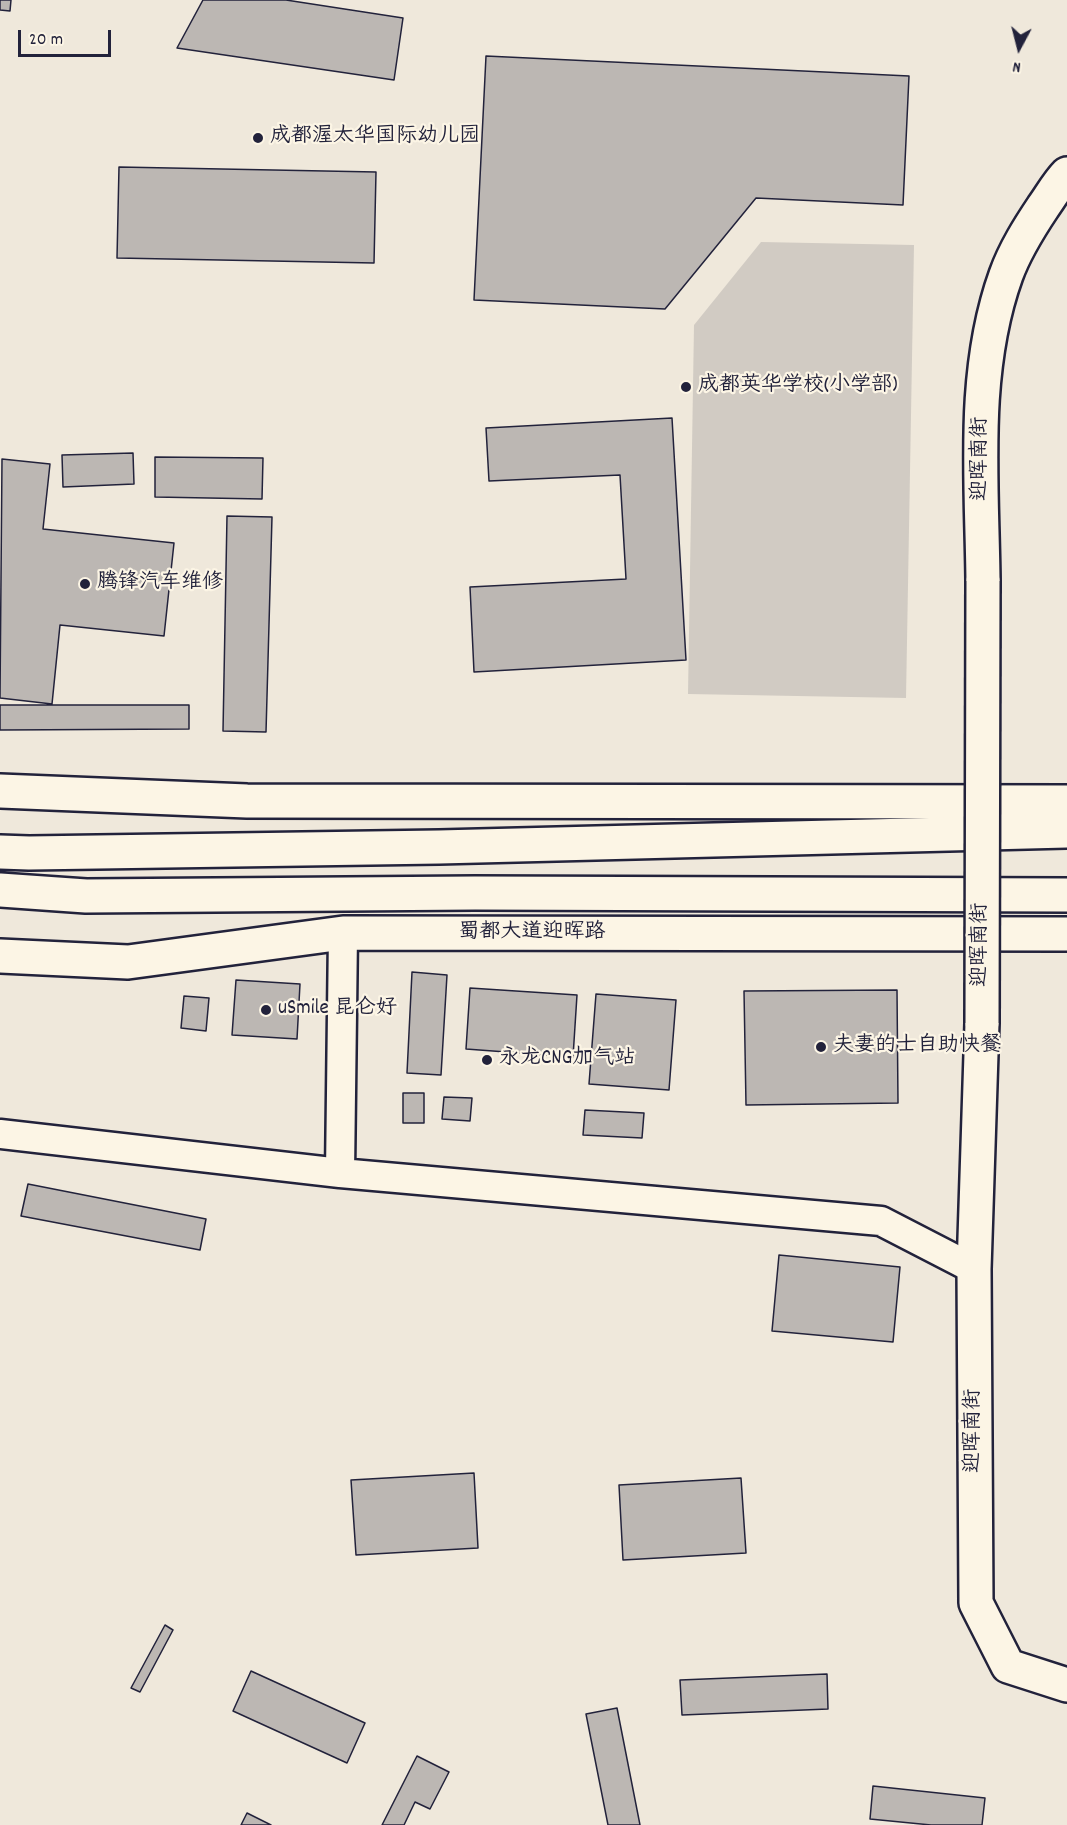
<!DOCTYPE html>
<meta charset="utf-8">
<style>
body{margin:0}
#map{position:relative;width:1067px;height:1825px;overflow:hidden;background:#efe8db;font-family:Dekko,sans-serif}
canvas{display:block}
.north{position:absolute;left:989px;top:18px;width:60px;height:60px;-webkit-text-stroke:4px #fcf5e5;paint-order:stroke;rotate:187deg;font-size:16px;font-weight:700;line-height:24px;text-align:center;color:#22223b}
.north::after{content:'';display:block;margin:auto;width:21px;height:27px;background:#22223b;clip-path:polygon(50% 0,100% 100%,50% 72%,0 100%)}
.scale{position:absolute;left:18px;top:30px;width:93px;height:27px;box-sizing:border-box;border:3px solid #22223b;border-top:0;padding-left:8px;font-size:18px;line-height:21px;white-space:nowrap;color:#22223b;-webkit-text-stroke:4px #fcf5e5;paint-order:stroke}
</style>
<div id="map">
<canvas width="1067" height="1825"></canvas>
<div class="north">N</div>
<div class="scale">20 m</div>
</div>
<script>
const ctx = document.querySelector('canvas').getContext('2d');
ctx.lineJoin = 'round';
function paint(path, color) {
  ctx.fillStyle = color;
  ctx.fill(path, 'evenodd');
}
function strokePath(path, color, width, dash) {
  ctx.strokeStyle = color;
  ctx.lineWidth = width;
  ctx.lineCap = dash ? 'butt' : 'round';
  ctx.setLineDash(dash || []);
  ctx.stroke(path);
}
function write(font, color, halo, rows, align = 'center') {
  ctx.font = font + ' Dekko,"LXGW WenKai TC",sans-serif';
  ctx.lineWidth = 4.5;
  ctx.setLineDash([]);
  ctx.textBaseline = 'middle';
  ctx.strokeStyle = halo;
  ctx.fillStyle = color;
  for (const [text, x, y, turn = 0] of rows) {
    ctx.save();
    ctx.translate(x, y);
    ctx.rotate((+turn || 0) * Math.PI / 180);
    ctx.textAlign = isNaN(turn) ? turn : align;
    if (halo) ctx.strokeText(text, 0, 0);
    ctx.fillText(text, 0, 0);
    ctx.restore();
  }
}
const green = new Path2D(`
 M 761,242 L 914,245 L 906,698 L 688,694 L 694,325 Z`);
const building = new Path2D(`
 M 0,0 L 11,0 L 10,11 L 0,10 Z
 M 203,0 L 286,0 L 403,18 L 394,80 L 177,48 Z
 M 486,56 L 909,76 L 903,205 L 756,198 L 665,309 L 474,300 Z
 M 119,167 L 376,172 L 374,263 L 117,258 Z
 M 672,418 L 686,660 L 474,672 L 470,587 L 626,579 L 620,475 L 489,481 L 486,428 Z
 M 133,453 L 134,484 L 63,487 L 62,455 Z
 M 155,457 L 263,458 L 262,499 L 155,497 Z
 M 2,459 L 50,464 L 43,529 L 174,543 L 164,636 L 60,625 L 52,704 L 0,698 Z
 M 227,516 L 272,517 L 266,732 L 223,731 Z
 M 0,705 L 189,705 L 189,729 L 0,730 Z
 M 412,972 L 447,975 L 441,1075 L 407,1073 Z
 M 236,980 L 300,984 L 297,1039 L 232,1035 Z
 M 470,988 L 577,995 L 573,1057 L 466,1049 Z
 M 897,990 L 898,1103 L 746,1105 L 744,991 Z
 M 596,994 L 676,1000 L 669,1090 L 589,1084 Z
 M 184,996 L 209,998 L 206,1031 L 181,1028 Z
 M 403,1093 L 424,1093 L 424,1123 L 403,1123 Z
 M 444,1097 L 472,1098 L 470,1121 L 442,1119 Z
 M 585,1110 L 644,1113 L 642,1138 L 583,1135 Z
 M 28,1184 L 206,1219 L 200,1250 L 21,1216 Z
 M 779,1255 L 900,1267 L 893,1342 L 772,1331 Z
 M 474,1473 L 478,1548 L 356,1555 L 351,1480 Z
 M 741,1478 L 746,1553 L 623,1560 L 619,1485 Z
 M 165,1625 L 173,1630 L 140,1692 L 131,1688 Z
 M 251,1671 L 365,1723 L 347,1763 L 233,1711 Z
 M 827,1674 L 828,1709 L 682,1715 L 680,1680 Z
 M 617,1708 L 640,1825 L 608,1825 L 586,1714 Z
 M 417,1756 L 449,1772 L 430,1809 L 415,1802 L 404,1825 L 382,1825 Z
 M 873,1786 L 985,1798 L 982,1825 L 931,1825 L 870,1819 Z
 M 247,1813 L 271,1825 L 241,1825 Z`);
const minor = new Path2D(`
 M 0,1134 L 340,1173 L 881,1221 L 974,1269
 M 340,1173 L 343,933`);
const tertiary = new Path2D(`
 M 983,581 C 982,480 971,372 1006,275 C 1015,250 1029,228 1043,207 C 1051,196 1058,183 1067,174
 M 982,1023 L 974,1269 L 976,1603 L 1008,1666 L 1067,1685`);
const secondary = new Path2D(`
 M 0,791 L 247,801 L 1067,802
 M 0,956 L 128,962 L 343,933 L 1067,934`);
const trunk = new Path2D(`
 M 0,852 L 29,853 L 439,847 L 1067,831
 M 0,890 L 86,896 L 475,893 L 1067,895`);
const tertiaryBridge = new Path2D(`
 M 982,1023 L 983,581`);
const markers = [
 [258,138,6,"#22223b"],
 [686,387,6,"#22223b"],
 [85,584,6,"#22223b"],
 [266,1010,6,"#22223b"],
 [821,1047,6,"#22223b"],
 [487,1060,6,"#22223b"]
];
const poiNames = [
 ["成都渥太华国际幼儿园",270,138],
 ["成都英华学校(小学部)",698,387],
 ["腾锋汽车维修",97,584],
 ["uSmile 昆仑好",278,1010],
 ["夫妻的士自助快餐",833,1047],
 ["永龙CNG加气站",499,1060]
];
const streetNames = [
 ["迎晖南街",982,459,-90],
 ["蜀都大道迎晖路",532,934],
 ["迎晖南街",982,945,-90],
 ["迎晖南街",975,1431,-90]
];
paint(green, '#d1cbc3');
paint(building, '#bcb7b3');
strokePath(building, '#22223b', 1.5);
strokePath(minor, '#22223b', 33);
strokePath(tertiary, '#22223b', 38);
strokePath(secondary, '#22223b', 38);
strokePath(trunk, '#22223b', 38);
strokePath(minor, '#fcf5e5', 28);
strokePath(tertiary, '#fcf5e5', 33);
strokePath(secondary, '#fcf5e5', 33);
strokePath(trunk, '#fcf5e5', 33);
strokePath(tertiaryBridge, '#22223b', 38, []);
strokePath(tertiaryBridge, '#fcf5e5', 33);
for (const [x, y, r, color] of markers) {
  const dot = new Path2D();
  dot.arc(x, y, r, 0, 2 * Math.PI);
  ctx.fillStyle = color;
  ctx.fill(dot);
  strokePath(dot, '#fcf5e5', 2);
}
write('21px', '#22223b', '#fcf5e5', poiNames, 'left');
write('21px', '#22223b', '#fcf5e5', streetNames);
</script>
